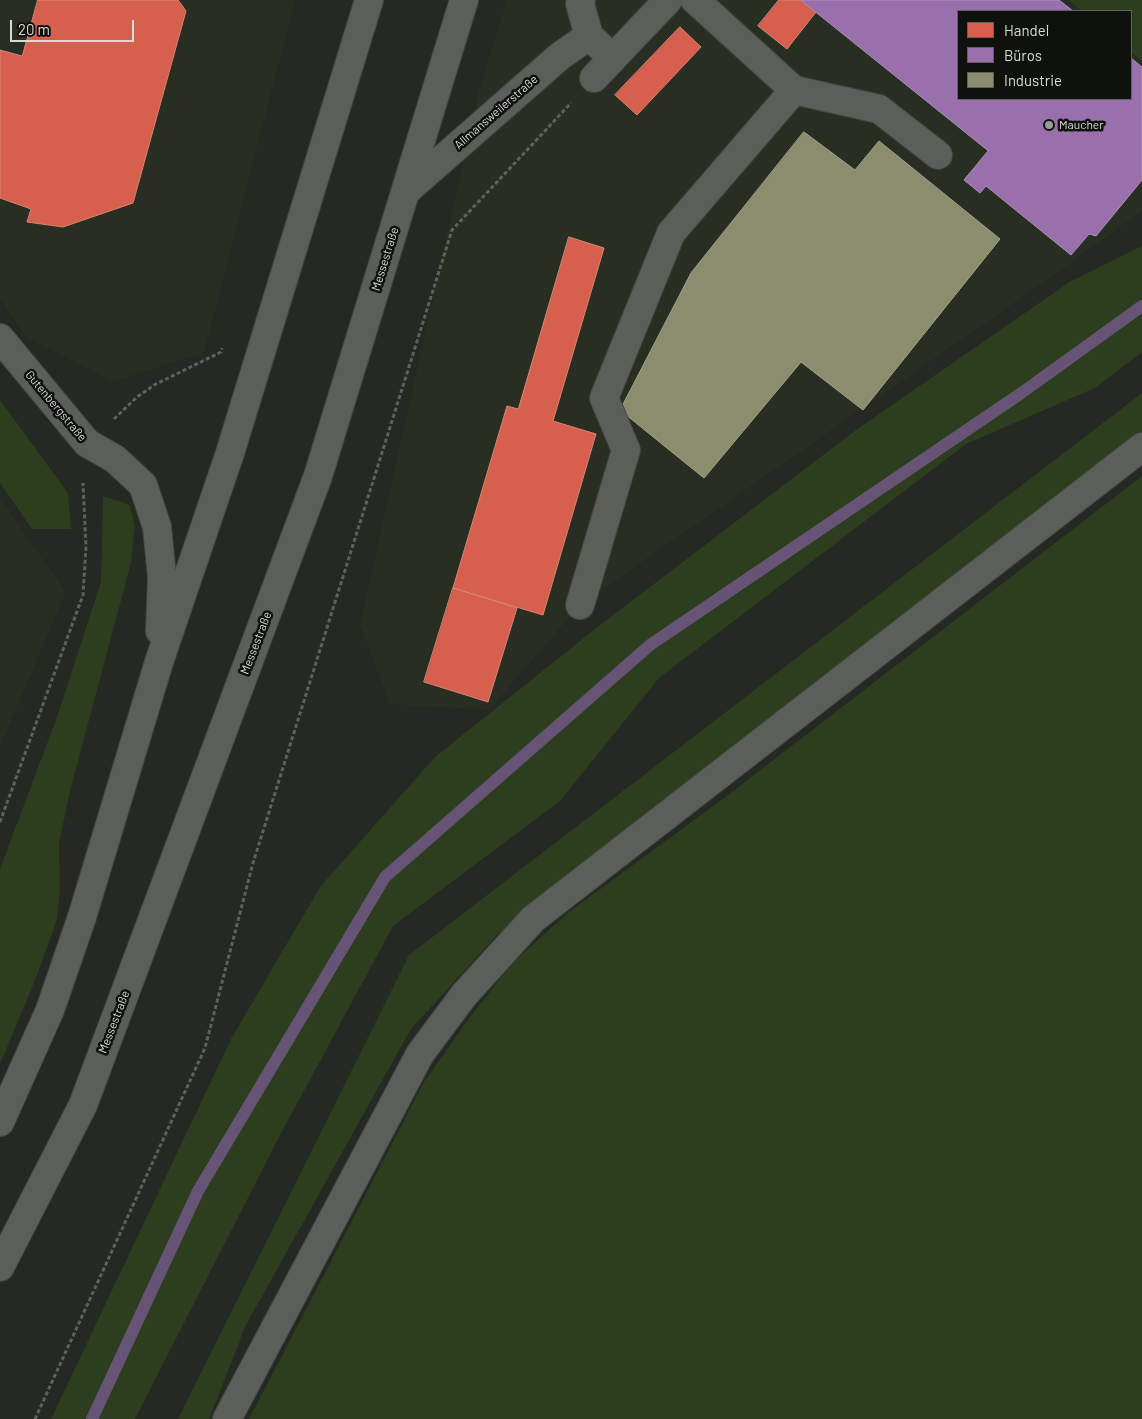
<!DOCTYPE html>
<meta charset="utf-8">
<style>
body{margin:0}
#map{position:relative;width:1142px;height:1419px;overflow:hidden;background:#252823;font-family:Barlow,sans-serif}
canvas{display:block}
.legend{position:absolute;left:957px;top:10px;width:175px;height:90px;box-sizing:border-box;background:#0f110d;border:1px solid #60625d;margin:0;padding:6px 9px;list-style:none;font-size:15px;color:#d9dcd6}
.legend li{display:flex;align-items:center;gap:10px;height:25px}
.legend b{width:25px;border:1px solid #60625d}
.scale{position:absolute;left:10px;top:20px;width:124px;height:22px;box-sizing:border-box;border:2px solid #d9dcd6;border-top:0;padding-left:6px;font-size:15px;line-height:18px;white-space:nowrap;color:#d9dcd6;-webkit-text-stroke:4px #0f110d;paint-order:stroke}
</style>
<div id="map">
<canvas width="1142" height="1419"></canvas>
<ul class="legend">
<li><b style="height:14px;background:#d6604d"></b>Handel</li>
<li><b style="height:14px;background:#9970ab"></b>Büros</li>
<li><b style="height:14px;background:#8c8c6e"></b>Industrie</li>
</ul>
<div class="scale">20 m</div>
</div>
<script>
const ctx = document.querySelector('canvas').getContext('2d');
ctx.lineJoin = 'round';
function paint(path, color) {
  ctx.fillStyle = color;
  ctx.fill(path, 'evenodd');
}
function strokePath(path, color, width, dash) {
  ctx.strokeStyle = color;
  ctx.lineWidth = width;
  ctx.lineCap = dash ? 'butt' : 'round';
  ctx.setLineDash(dash || []);
  ctx.stroke(path);
}
function write(font, color, halo, rows, align = 'center') {
  ctx.font = font + ' Barlow,sans-serif';
  ctx.lineWidth = 5;
  ctx.setLineDash([]);
  ctx.textBaseline = 'middle';
  ctx.strokeStyle = halo;
  ctx.fillStyle = color;
  for (const [text, x, y, turn = 0] of rows) {
    ctx.save();
    ctx.translate(x, y);
    ctx.rotate((+turn || 0) * Math.PI / 180);
    ctx.textAlign = isNaN(turn) ? turn : align;
    if (halo) ctx.strokeText(text, 0, 0);
    ctx.fillText(text, 0, 0);
    ctx.restore();
  }
}
const built = new Path2D(`
 M 0,0 L 295,0 L 204,353 L 113,381 L 26,337 L 0,299 Z
 M 507,0 L 1142,0 L 1142,211 L 1040,285 L 580,605 L 489,710 L 390,704 L 360,625 L 480,87 ZM 958,11 L 1131,11 L 1131,99 L 958,99 Z
 M 0,499 L 66,592 L 0,747 Z`);
const green = new Path2D(`
 M 1069,0 L 1142,0 L 1142,61 L 1131,52 L 1131,11 L 1082,11 Z
 M 1142,246 L 1142,352 L 1095,388 L 966,444 L 659,678 L 560,801 L 393,926 L 278,1139 L 135,1419 L 51,1419 L 231,1039 L 320,887 L 435,757 L 600,625 L 856,430 L 1071,281 Z
 M 1142,393 L 1142,433 L 497,935 L 411,1029 L 246,1325 L 209,1419 L 178,1419 L 409,955 Z
 M 0,400 L 68,493 L 71,529 L 32,529 L 0,483 Z
 M 1142,476 L 1142,1419 L 249,1419 L 424,1082 L 464,1025 L 512,963 L 569,912 L 724,798 Z
 M 103,496 L 130,505 L 135,526 L 131,563 L 70,791 L 59,844 L 60,890 L 57,920 L 34,983 L 0,1064 L 0,869 L 57,717 L 101,582 Z`);
const shops = new Path2D(`
 M 38,0 L 178,0 L 186,11 L 133,203 L 63,227 L 27,222 L 31,209 L 0,198 L 0,50 L 22,56 Z
 M 779,0 L 801,0 L 816,12 L 787,49 L 758,26 Z
 M 680,27 L 701,47 L 637,115 L 615,95 Z
 M 569,237 L 604,248 L 553,421 L 596,434 L 543,615 L 453,588 L 507,406 L 518,409 Z
 M 453,588 L 517,608 L 488,702 L 424,682 Z`);
const offices = new Path2D(`
 M 801,0 L 1059,0 L 1073,11 L 958,11 L 958,99 L 1131,99 L 1131,58 L 1142,67 L 1142,180 L 1096,236 L 1089,234 L 1071,255 L 986,186 L 980,193 L 964,180 L 988,151 Z`);
const industry = new Path2D(`
 M 804,132 L 855,170 L 879,141 L 1000,239 L 863,410 L 801,362 L 704,478 L 620,410 L 691,273 Z`);
const stream = new Path2D(`
 M 92,1419 L 198,1191 L 385,877 L 650,645 L 1020,394 L 1142,306`);
const path = new Path2D(`
 M 114,419 L 137,397 L 156,384 L 221,352 L 222,348
 M 0,822 L 83,595 L 86,547 L 83,483
 M 35,1419 L 205,1048 L 253,863 L 452,230 L 571,103`);
const minor = new Path2D(`
 M 581,0 L 580,4 L 589,36 L 603,49
 M 695,0 L 794,90 L 879,109 L 938,155
 M 594,78 L 668,0
 M 405,192 L 560,56 L 589,36
 M 0,338 L 87,443 L 115,459 L 143,485 L 157,527 L 162,577 L 160,631
 M 580,605 L 626,450 L 604,398 L 671,233 L 794,90
 M 0,1122 L 50,1010 L 82,917 L 159,662 L 230,453 L 369,0
 M 0,1267 L 83,1105 L 318,476 L 464,0
 M 227,1419 L 420,1054 L 464,995 L 533,919 L 1142,447`);
const markers = [
 [1049,125,5,"#9a9d97"]
];
const streetNames = [
 ["Allmansweilerstraße",496,112,-41],
 ["Messestraße",385,259,-73],
 ["Gutenbergstraße",56,406,50],
 ["Messestraße",256,643,-69],
 ["Messestraße",114,1022,-69]
];
const poiNames = [
 ["Maucher",1059,125]
];
paint(built, '#282f22');
paint(green, '#2d3e1e');
paint(shops, '#d6604d');
strokePath(shops, '#d78576', 1);
paint(offices, '#9970ab');
strokePath(offices, '#ac90b8', 1);
paint(industry, '#8c8c6e');
strokePath(industry, '#a3a48d', 1);
strokePath(stream, '#665376', 12);
strokePath(minor, '#424541', 30);
strokePath(path, '#5f615e', 3, [4, 2.5]);
strokePath(minor, '#5c5e5a', 28);
for (const [x, y, r, color] of markers) {
  const dot = new Path2D();
  dot.arc(x, y, r, 0, 2 * Math.PI);
  ctx.fillStyle = color;
  ctx.fill(dot);
  strokePath(dot, '#0f110d', 2);
}
write('12px', '#d9dcd6', '#0f110d', streetNames);
write('12px', '#d9dcd6', '#0f110d', poiNames, 'left');
</script>
